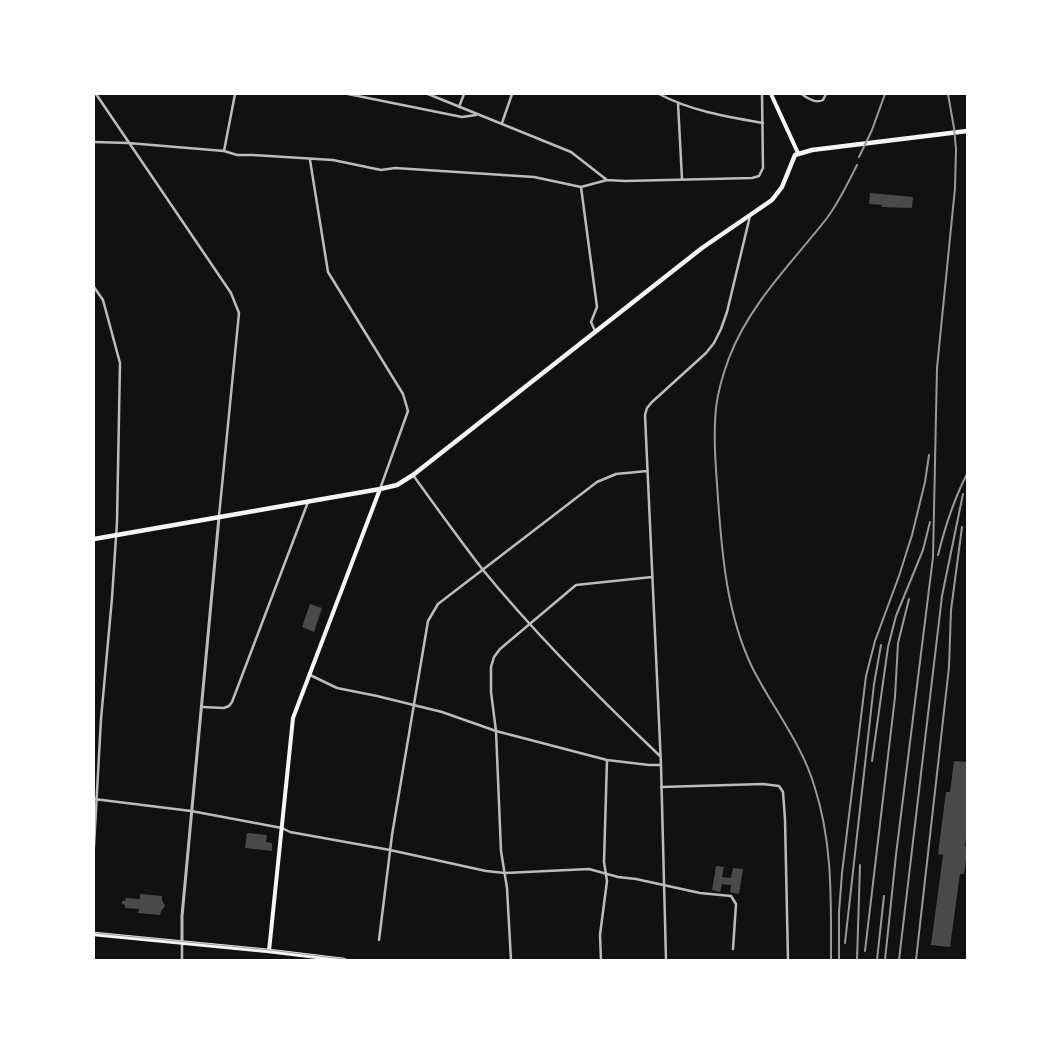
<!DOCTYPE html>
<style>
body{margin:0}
#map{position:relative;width:1061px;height:1054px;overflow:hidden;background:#111;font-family:Inter,sans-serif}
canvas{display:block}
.frame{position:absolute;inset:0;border:95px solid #fff;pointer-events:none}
</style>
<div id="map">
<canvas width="1061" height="1054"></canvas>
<div class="frame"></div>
</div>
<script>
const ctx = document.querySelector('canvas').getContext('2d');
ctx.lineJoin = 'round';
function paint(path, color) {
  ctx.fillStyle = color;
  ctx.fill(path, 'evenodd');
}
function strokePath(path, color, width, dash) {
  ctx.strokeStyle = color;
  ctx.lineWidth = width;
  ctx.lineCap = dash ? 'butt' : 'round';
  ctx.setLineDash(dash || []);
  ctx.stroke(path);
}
const building = new Path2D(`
 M 870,193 L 913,197 L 912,208 L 882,207 L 882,205 L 869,204 Z
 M 310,604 L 322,608 L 314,632 L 302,627 Z
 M 954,761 L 967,762 L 967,840 L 966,839 L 965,846 L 967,847 L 967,860 L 966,860 L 964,874 L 960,874 L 950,947 L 931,945 L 943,855 L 938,854 L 946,792 L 950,792 Z
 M 247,833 L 267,835 L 266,842 L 272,843 L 272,851 L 245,848 Z
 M 716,866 L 724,867 L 722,877 L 731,878 L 733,868 L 743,869 L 739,894 L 730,892 L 731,885 L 722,884 L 720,892 L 712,890 Z
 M 140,894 L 162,896 L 162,900 L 165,906 L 161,911 L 160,915 L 138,913 L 139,909 L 125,908 L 125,905 L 122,904 L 122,901 L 125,901 L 126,898 L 140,899 Z`);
const minor = new Path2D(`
 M 96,94 L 231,293 L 239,313 L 219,516
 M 348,94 L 462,117 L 476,115
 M 428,94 L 571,152 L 607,180 L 625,181 L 752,178 L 759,176 L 763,168 L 762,94
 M 659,94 C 691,111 728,117 763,123
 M 801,94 C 808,98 815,104 823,100 L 826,94
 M 678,103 L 682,179
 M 459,107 L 464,94
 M 502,123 L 512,94
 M 94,142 L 128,143 L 224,151 L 237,155 L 253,155 L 333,160 L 381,170 L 395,168 L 534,177 L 581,187 L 607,180
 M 224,151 L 235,94
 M 310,160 L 328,272 L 403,394 L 408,411 L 380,489
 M 581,187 L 597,307 L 591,322 L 595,331
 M 94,287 L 103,300 L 120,363 L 117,522 L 112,598 L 101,719 L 94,846
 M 413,475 C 436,507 459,539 483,570 C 537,636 598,697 660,756
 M 310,675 L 337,688 L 377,696 L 442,712 L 496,731 L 607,760 L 649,765 L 661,765
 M 202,707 L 224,708 L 229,706 L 232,702 L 308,502
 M 661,787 L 763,784 L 779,786 L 783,792 L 785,819 L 788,960
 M 94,799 L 191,811 L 282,828 L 290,832 L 390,850 L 486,871 L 505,873 L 589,869 L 618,877 L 636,879 L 700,893 L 731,896 L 736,904 L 733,949
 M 379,940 L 392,835 L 428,621 L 438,604 L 597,482 L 616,474 L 647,471
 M 182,943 L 182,960
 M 511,960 L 507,888 L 501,851 L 496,731 L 491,692 L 491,667 L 494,657 L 500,649 L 576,585 L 652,577
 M 601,960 L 600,935 L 607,881 L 604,862 L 607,760
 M 666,960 L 661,765 L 645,415 L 647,408 L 652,402 L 706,353 L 714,343 L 721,329 L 727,312 L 750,216`);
const tertiary = new Path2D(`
 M 182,942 L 182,916 L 219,517`);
const secondary = new Path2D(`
 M 771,94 L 798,153
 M 269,951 L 293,718 L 380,489`);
const primary = new Path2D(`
 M 94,539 L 380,489 L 397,485 L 413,475 L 702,248 L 772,200 L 782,187 L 795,155 L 812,150 L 967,131
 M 94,934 L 269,951 L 344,960`);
const tram = new Path2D(`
 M 94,933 L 269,950 L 353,960`);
const rail = new Path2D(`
 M 859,157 L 872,130 L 885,94
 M 938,555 C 945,527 953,501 967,474
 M 872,761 L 888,647 L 896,616 L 923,550 L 930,522
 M 845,943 L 874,684 L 881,645
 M 865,951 L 895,697 L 898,643 L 909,599
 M 831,960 C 831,902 833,842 814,785 C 801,742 772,707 752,667 C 727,615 722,555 718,499 C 716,468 713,439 716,408 C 718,391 723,374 729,358 C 750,303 792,263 827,218 C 839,202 848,183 857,165
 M 839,960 L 839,912 L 842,873 L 866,676 L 875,641 L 899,576 L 912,535 L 925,482 L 929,455
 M 857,960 L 860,865
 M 877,960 L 884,896
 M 885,960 L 896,855 L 933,557 L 937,368 L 955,188 L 956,149 L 954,128 L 948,94
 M 899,960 L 942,596 L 963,494
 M 916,960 L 949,667 L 951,610 L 962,527`);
paint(building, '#4a4a4a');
strokePath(minor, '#bcbcbc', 2.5);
strokePath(tertiary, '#bcbcbc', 3);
strokePath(secondary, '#f5f5f5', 4);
strokePath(primary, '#f5f5f5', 4.5);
strokePath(tram, '#9a9a9a', 1);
strokePath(rail, '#9a9a9a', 2);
</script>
